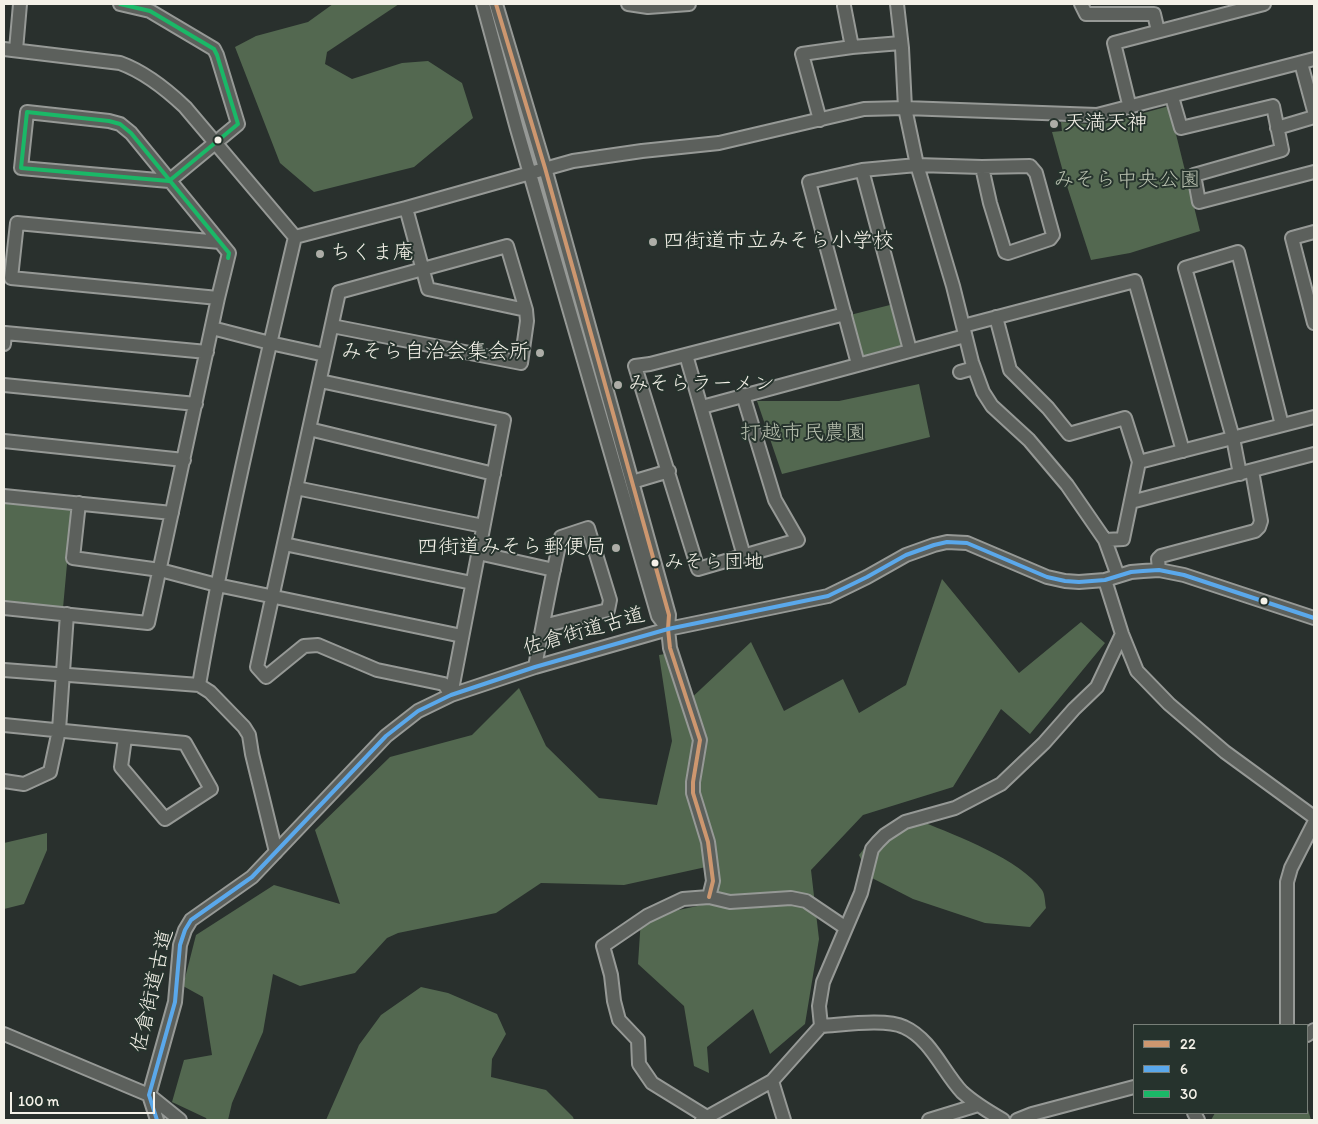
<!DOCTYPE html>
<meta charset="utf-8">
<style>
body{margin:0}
#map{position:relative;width:1318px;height:1124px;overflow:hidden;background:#29302d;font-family:Itim,sans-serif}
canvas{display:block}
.frame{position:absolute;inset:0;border:5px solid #f4f1e8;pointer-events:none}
.legend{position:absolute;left:1133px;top:1024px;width:175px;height:90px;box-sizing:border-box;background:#26332d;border:1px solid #787f78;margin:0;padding:6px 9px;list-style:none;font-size:15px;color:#f4f1e8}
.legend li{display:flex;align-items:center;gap:10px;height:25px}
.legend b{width:25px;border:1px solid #787f78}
.scale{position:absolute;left:10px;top:1092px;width:145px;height:22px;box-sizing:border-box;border:2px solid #f4f1e8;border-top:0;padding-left:6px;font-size:15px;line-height:18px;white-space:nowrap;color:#f4f1e8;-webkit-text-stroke:4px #26332d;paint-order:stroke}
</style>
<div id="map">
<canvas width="1318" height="1124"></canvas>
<div class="frame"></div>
<ul class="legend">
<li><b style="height:6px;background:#cd976f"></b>22</li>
<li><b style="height:6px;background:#5aa8eb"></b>6</li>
<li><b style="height:6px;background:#1ab867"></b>30</li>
</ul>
<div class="scale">100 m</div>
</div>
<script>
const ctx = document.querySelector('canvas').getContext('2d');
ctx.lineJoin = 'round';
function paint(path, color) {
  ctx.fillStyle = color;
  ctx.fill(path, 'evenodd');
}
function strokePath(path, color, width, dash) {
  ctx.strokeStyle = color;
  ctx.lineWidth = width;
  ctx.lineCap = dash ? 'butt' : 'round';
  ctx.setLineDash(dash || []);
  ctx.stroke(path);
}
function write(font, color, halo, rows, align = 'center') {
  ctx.font = font + ' Itim,"Klee One",sans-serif';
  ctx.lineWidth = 4;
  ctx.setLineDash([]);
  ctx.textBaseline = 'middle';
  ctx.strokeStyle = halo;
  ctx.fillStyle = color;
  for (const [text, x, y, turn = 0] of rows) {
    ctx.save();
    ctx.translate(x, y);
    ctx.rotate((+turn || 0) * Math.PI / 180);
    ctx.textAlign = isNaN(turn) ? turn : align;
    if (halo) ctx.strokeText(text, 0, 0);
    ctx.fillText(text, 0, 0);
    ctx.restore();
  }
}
const green = new Path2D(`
 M 333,4 L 399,4 L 327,52 L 325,64 L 352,79 L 402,63 L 428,61 L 462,83 L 473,118 L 414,167 L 314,192 L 280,163 L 235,47 L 256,36 L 308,22 Z
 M 1169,106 L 1200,231 L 1130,253 L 1091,260 L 1067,186 L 1052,132 L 1062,131 L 1061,122 L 1100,125 Z
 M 894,304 L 906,347 L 861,358 L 850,315 Z
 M 919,384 L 930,437 L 782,474 L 757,401 L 839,401 Z
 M 4,502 L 72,509 L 63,608 L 4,602 Z
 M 942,579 L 1019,673 L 1081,622 L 1105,643 L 1030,734 L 1001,709 L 953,787 L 863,815 L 811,870 L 819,939 L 805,1024 L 770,1054 L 753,1009 L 707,1047 L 709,1073 L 694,1066 L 684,1006 L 638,964 L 641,918 L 702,905 L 715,865 L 624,885 L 541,883 L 496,913 L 398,933 L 387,938 L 355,973 L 300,986 L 273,974 L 263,1032 L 232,1103 L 228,1120 L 207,1120 L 206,1118 L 172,1102 L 184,1060 L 212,1055 L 203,997 L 183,986 L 196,935 L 274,885 L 340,904 L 315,830 L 390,757 L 472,735 L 519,688 L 546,746 L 599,798 L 657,805 L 672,741 L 659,655 L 671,653 L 686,703 L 751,642 L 784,711 L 843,679 L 859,713 L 906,685 Z
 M 923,822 C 957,836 1020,859 1042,890 C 1045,894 1045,903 1046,908 L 1030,927 L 985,923 L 913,899 L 870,877 L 859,855 L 877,832 Z
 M 47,833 L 47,850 L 24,904 L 4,909 L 4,843 Z
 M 421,987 L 448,993 L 497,1014 L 506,1034 L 492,1059 L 491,1077 L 546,1090 L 573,1117 L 574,1120 L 326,1120 L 359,1045 L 381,1015 Z
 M 1307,1106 L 1311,1120 L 1211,1120 L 1215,1113 L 1307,1113 Z`);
const minor = new Path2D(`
 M 120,4 L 150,11 L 214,49 L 217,55 L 238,124 L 169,181 L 21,168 L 27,112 L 109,121 L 120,124 L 131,133 L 229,253 L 218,298
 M 483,4 L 517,129 L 658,616 L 668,629
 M 496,4 L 545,168 L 669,615 L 668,629 L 670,648 L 700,740 L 693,782 L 693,793 L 708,842 L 713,881 L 709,897
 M 628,4 L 648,7 L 689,4
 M 1081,4 L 1086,14 L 1154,14 L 1158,31
 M 844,6 L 852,47
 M 4,49 L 120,63 C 145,72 166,89 185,107 L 295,237
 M 16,50 L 20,4
 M 1301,63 L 1314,111
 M 1172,97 L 1181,128 L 1273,106 L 1282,150 L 1194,175 L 1199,202 L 1314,172
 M 1130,108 L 1114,43 L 1264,4
 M 820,120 L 802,54 L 852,47 L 901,43
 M 1277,128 L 1314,117
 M 982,167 L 990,203 L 1005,252 L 1008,253 L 1050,239 L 1053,235 L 1036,173 L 1030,166 L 982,167 L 917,165 L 953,286 L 972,362 L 983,392 L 992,406 L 1029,440 L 1067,485 L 1105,540 L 1118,576
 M 862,170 L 910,350
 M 406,208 L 428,289 L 526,310
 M 1314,232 L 1292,238 L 1314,323
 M 295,237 L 406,208 L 573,161 L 642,151 L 719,143 L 864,109 L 905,108 L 1097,115 L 1314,59
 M 996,317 L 1010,370 L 1048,408 L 1069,434 L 1125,418 L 1139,462 L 1123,539 L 1105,540
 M 332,326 L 521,363 L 527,321 L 526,310 L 507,246 L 339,292 L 257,667 L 266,677 L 304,646 L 318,645 L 377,670 L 444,684 L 451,695
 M 963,326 L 1135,281 L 1183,451
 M 212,328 L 270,343 L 325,355
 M 4,344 L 5,333 L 207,352
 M 686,355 L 744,556
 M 858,364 L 809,182 L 862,170 L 917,165 L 905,108 L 902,48 L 897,4
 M 960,372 L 974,368
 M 320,381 L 504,420 L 451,695
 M 4,385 L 196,404
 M 743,395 L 775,500 L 798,540 L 698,569 L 635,366 L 650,364 L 845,314
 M 702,407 L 965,336
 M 309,429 L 494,474
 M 4,441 L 184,460
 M 1139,462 L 1314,417
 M 1240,474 L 1233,438 L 1185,268 L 1238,252 L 1282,425
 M 632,482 L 669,471
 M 296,488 L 483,526
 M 4,496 L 172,513
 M 1131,502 L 1314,454
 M 79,503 L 73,558 L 160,570 L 217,585 L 462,636
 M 284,544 L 472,583
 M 478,553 L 554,570
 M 1159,570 L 1158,559 L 1161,556 L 1255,531 L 1259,527 L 1261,521 L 1252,471
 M 1105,580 L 1122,634 L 1137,671 L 1169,704 L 1225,752 L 1314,817
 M 4,608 L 148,623 L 218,298 L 11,278 L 17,223 L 220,242
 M 535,667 C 543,623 551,580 561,537 L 588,528 L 610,600 L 608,610 L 543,626
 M 4,670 L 199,685 L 210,692 L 244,727 L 249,735 L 252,754 L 276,852
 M 199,685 C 225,534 260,386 295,237
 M 4,725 L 185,743 L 211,789 L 165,819 L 121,767 L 125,738
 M 4,781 L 24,784 L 50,772 L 59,730 L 67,614
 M 1287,1025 L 1287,882 L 1291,868 L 1314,823
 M 821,1026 L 819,1006 L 823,982 L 861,893 L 872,849 L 878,842 L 885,835 L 905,822 L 955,808 L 1001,784 L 1044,743 L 1074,709 L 1097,687 L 1122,634
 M 4,1034 L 149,1095 L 180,1120
 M 1307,1035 L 1314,1030
 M 772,1081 L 784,1120
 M 1194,1113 L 1198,1120
 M 707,1117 L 652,1083 L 639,1064 L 638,1040 L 619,1020 L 614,1001 L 611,975 L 603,946 L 647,916 L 683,899 L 709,897 L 730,902 L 791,898 L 806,901 L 846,928
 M 157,1120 L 149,1095 L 175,1002 L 180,945 L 185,930 L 191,920 L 252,877 L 386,736 L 418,711 L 451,695 L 535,667 L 668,629 L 828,596 L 867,577 L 906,555 L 934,545 L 947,542 L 967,543 L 1047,577 L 1065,581 L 1079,582 L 1105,580 L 1131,572 L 1143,571 L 1159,570 L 1184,575 L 1314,618
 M 702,1120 L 772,1081 L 821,1026 C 841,1025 886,1018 904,1027 C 931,1039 943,1072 962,1092 C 974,1103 989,1112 1003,1120
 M 929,1120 L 978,1105
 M 1017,1120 L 1032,1114 L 1134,1087`);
const bus1 = new Path2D(`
 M 496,4 L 545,168 L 669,615 L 668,629 L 670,648 L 700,740 L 693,782 L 693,793 L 708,842 L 713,881 L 709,897`);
const bus2 = new Path2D(`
 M 157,1120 L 149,1095 L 175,1002 L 180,945 L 185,930 L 191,920 L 252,877 L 386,736 L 418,711 L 451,695 L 535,667 L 668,629 L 828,596 L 867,577 L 906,555 L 934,545 L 947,542 L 967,543 L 1047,577 L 1065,581 L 1079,582 L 1105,580 L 1131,572 L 1143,571 L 1159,570 L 1184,575 L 1314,618`);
const bus3 = new Path2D(`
 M 120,4 L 150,11 L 214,49 L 217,55 L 238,124 L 169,181 L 21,168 L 27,112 L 109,121 L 120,124 L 131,133 L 229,253 L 228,258`);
const markers = [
 [1054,124,5,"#adada7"],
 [218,140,4.5,"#f4f1e8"],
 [653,242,5,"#adada7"],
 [320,254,5,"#adada7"],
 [540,353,5,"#adada7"],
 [618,385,5,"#adada7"],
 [616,548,5,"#adada7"],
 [655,563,4.5,"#f4f1e8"],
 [1264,601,4.5,"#f4f1e8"]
];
const busNames = [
 ["みそら団地",664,563]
];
const poiNames = [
 ["天満天神",1064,124],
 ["四街道市立みそら小学校",663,242],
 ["ちくま庵",330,254],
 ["みそら自治会集会所",530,353,"right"],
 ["みそらラーメン",628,385],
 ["四街道みそら郵便局",606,548,"right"]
];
const parkNames = [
 ["みそら中央公園",1127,181],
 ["打越市民農園",803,434]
];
const streetNames = [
 ["佐倉街道古道",584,632,-16],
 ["佐倉街道古道",153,991,-77]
];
paint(green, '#536850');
strokePath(minor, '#969996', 16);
strokePath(minor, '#5c605c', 12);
strokePath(bus1, '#cd976f', 4);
strokePath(bus2, '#5aa8eb', 4);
strokePath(bus3, '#1ab867', 4);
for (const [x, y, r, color] of markers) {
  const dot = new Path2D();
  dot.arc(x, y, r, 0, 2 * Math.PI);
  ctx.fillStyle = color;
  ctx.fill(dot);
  strokePath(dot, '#26332d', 2);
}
write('20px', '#f4f1e8', '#26332d', busNames, 'left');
write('21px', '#f4f1e8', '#26332d', poiNames, 'left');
write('21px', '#b6bead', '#26332d', parkNames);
write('21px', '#f4f1e8', '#26332d', streetNames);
</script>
